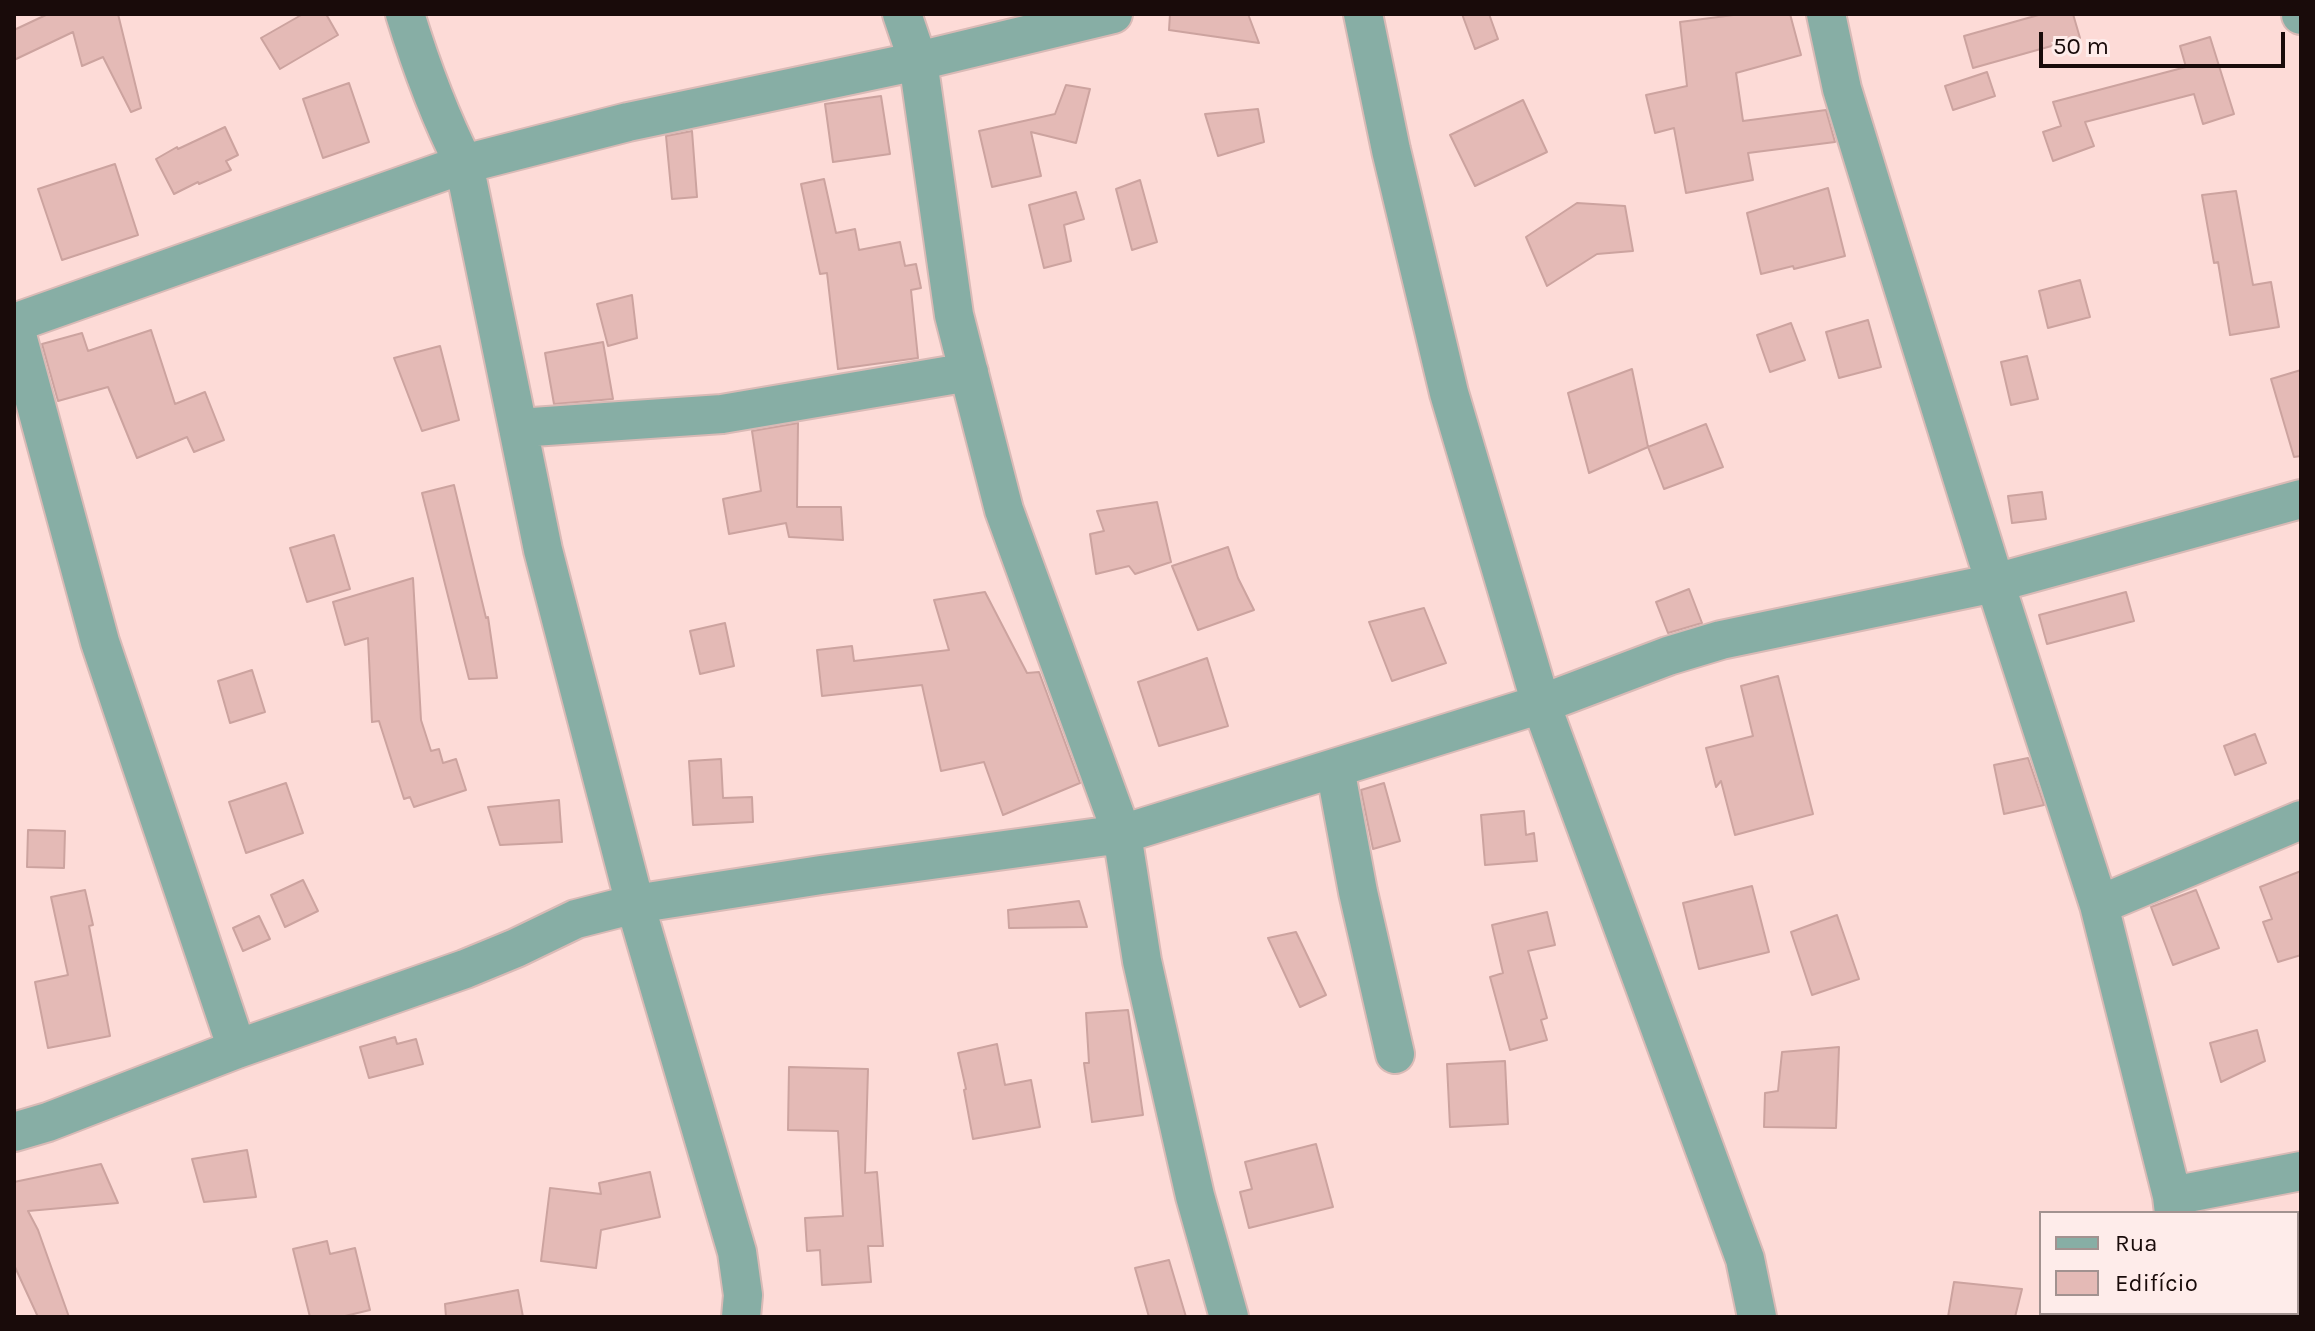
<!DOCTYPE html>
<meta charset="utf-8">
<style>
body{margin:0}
#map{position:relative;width:2315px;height:1331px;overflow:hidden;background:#fddbd7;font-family:Karla,sans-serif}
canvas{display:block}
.frame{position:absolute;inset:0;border:16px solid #190b0a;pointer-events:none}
.legend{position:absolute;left:2039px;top:1211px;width:260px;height:104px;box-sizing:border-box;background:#feecea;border:2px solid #a29290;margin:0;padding:10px 14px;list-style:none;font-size:24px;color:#190b0a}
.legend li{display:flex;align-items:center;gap:16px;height:40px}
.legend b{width:40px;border:2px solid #a29290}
.scale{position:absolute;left:2039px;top:32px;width:246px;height:36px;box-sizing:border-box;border:4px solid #190b0a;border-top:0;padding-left:10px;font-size:24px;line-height:28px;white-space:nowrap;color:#190b0a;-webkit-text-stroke:6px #feecea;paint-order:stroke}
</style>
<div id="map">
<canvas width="2315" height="1331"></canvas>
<div class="frame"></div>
<ul class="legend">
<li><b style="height:10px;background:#87aea5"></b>Rua</li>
<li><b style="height:22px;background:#e4bab6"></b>Edifício</li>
</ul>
<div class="scale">50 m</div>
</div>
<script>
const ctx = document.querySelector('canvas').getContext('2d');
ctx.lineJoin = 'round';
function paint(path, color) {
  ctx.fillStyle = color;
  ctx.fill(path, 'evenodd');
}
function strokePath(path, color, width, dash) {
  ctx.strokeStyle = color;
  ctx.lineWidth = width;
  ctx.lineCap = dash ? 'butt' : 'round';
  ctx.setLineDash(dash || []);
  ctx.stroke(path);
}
const building = new Path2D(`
 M 48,14 L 118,14 L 141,108 L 131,112 L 103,57 L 82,66 L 73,32 L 14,60 L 14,30 Z
 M 303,14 L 326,14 L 338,35 L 280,69 L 261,38 Z
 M 1170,14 L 1248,14 L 1259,43 L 1169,30 Z
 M 1462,14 L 1489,14 L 1498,39 L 1475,49 Z
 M 1741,14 L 1790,14 L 1801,55 L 1736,73 L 1743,121 L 1826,110 L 1835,142 L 1748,153 L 1753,180 L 1686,193 L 1674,128 L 1655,133 L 1646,95 L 1687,86 L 1680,22 Z
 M 2042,14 L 2073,14 L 2080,38 L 1973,68 L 1964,36 Z
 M 2210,37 L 2234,114 L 2203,124 L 2194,94 L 2085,122 L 2094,146 L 2053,161 L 2043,132 L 2061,126 L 2053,102 L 2186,67 L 2180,46 Z
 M 1987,72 L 1995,96 L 1953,110 L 1945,86 Z
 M 349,83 L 369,142 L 323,158 L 303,99 Z
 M 1066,85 L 1090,89 L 1076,143 L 1031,132 L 1041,176 L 992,187 L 979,131 L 1055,114 Z
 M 881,96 L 890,154 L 833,162 L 825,104 Z
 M 1523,100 L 1547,152 L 1475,186 L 1450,135 Z
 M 1258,109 L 1264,142 L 1218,156 L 1205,114 Z
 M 225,127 L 238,155 L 226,161 L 231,170 L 199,184 L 198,182 L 174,194 L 156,159 L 177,147 L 178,149 Z
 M 692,131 L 697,197 L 672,199 L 666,136 Z
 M 115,164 L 138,235 L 62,260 L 38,189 Z
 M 824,179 L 836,233 L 855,229 L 859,250 L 900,242 L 905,266 L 916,264 L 921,288 L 911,290 L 918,358 L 838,369 L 827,273 L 820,274 L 801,184 Z
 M 1140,180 L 1157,242 L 1132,250 L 1116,189 Z
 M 1828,188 L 1845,256 L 1794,269 L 1793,266 L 1761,274 L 1747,213 Z
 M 2236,191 L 2253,285 L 2271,282 L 2279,327 L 2230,335 L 2218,262 L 2214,263 L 2202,195 Z
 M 1076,192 L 1084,219 L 1064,225 L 1071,261 L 1044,268 L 1029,205 Z
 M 1577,203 L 1625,206 L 1633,251 L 1597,254 L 1547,286 L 1526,237 Z
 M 2080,280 L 2090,317 L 2048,328 L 2039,291 Z
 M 632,295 L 637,338 L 608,346 L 597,304 Z
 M 1868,320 L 1881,367 L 1839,378 L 1826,332 Z
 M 1791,323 L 1805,360 L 1770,372 L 1757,335 Z
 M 151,330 L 175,404 L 205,392 L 224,440 L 194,452 L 187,437 L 137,458 L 108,387 L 58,401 L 42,344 L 82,333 L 88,351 Z
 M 603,342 L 613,399 L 554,404 L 545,353 Z
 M 440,346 L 459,420 L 422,431 L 394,358 Z
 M 2027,356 L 2038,399 L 2011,405 L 2001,362 Z
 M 1632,369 L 1648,447 L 1589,473 L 1568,393 Z
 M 2301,370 L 2301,456 L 2294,457 L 2271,379 Z
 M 798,423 L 797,507 L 841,507 L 843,540 L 789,537 L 786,523 L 729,534 L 723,499 L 761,491 L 752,431 Z
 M 1706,424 L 1723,467 L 1664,489 L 1648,447 Z
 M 454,485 L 486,618 L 488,617 L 497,678 L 469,679 L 422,493 Z
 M 2042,492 L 2046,519 L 2012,523 L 2008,496 Z
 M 1157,502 L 1171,562 L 1135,574 L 1129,566 L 1096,574 L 1090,534 L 1104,531 L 1097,511 Z
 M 334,535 L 350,589 L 307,602 L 290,548 Z
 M 1228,547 L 1238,578 L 1254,610 L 1198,630 L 1172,566 Z
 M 413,578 L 421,720 L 431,751 L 439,749 L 443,763 L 456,759 L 466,790 L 414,807 L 410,797 L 404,799 L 379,721 L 372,722 L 368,638 L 345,645 L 333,602 Z
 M 1689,589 L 1702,623 L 1668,633 L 1656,602 Z
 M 985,592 L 1027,673 L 1039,672 L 1080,783 L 1003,815 L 984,762 L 941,771 L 922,685 L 822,696 L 817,650 L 852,646 L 854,661 L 949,650 L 934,600 Z
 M 2126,592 L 2134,621 L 2047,644 L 2039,615 Z
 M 1424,608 L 1446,663 L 1392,681 L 1369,622 Z
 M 725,623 L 734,666 L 700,674 L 690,631 Z
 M 1207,658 L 1228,726 L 1159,746 L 1138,682 Z
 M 252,670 L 265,712 L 230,723 L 218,681 Z
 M 1778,676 L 1813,814 L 1735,835 L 1721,781 L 1716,787 L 1706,748 L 1753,736 L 1741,686 Z
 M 2255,734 L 2266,763 L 2235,775 L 2224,746 Z
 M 2028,758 L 2044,805 L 2004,814 L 1994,765 Z
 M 721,759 L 723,798 L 752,797 L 753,822 L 693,825 L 689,761 Z
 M 286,783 L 303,833 L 246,853 L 229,802 Z
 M 1384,783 L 1400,841 L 1373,849 L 1361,790 Z
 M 559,800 L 562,842 L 500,845 L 488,807 Z
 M 1524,811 L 1526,835 L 1534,833 L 1537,861 L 1485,865 L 1481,815 Z
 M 28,830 L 65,831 L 64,868 L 27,867 Z
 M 2301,871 L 2301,955 L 2278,962 L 2263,922 L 2272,919 L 2260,887 Z
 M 303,880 L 318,911 L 285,927 L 271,895 Z
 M 1752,886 L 1769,952 L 1699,969 L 1683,903 Z
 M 85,890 L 93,925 L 89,926 L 110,1036 L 48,1048 L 35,982 L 68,975 L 51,897 Z
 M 2196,890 L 2219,948 L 2173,965 L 2151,907 Z
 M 1079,901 L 1087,927 L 1009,928 L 1008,910 Z
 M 1547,912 L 1555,945 L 1528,951 L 1547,1018 L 1541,1020 L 1547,1040 L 1510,1050 L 1490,977 L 1503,973 L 1492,925 Z
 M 1837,915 L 1859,979 L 1812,995 L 1791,932 Z
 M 259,916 L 270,939 L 243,951 L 233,928 Z
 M 1296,932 L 1326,995 L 1300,1007 L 1268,938 Z
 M 1128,1010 L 1143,1115 L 1092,1122 L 1084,1063 L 1089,1063 L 1086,1013 Z
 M 2257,1030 L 2265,1061 L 2221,1082 L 2210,1043 Z
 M 395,1037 L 397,1044 L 416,1039 L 423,1064 L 369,1078 L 360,1047 Z
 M 997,1044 L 1005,1085 L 1031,1080 L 1040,1127 L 973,1139 L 964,1090 L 966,1089 L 958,1053 Z
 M 1839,1047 L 1836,1128 L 1764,1127 L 1765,1093 L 1778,1091 L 1782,1052 Z
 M 1505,1061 L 1508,1124 L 1450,1127 L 1447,1064 Z
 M 789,1067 L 868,1069 L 865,1173 L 877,1172 L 883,1246 L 868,1246 L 871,1282 L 822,1285 L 820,1250 L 807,1251 L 805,1218 L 843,1216 L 838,1131 L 788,1130 Z
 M 1316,1144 L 1333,1207 L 1249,1228 L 1240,1192 L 1252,1189 L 1245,1162 Z
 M 247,1150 L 256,1197 L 204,1202 L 192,1159 Z
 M 101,1164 L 118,1203 L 28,1211 L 38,1230 L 69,1317 L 38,1317 L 14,1265 L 14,1182 Z
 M 650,1172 L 660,1217 L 601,1230 L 596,1268 L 541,1261 L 550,1188 L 601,1194 L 599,1183 Z
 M 327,1241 L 330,1254 L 355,1248 L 370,1310 L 341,1317 L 310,1317 L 293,1249 Z
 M 1169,1260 L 1186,1317 L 1149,1317 L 1135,1268 Z
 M 1954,1282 L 2022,1289 L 2015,1317 L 1948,1317 Z
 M 518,1290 L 523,1317 L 446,1317 L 445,1304 Z`);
const street = new Path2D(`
 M 405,14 C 421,66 439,115 464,164 L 543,550 L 635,904 L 737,1252 L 743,1295 L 741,1317
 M 902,14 L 918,61 L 954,315 L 1004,510 L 1122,834 L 1142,961 L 1157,1028 L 1195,1196 L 1229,1317
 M 1363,14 L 1391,150 L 1449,393 L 1541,704 L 1745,1259 L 1757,1317
 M 1826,14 L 1842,89 L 1876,200 L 1995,583 L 2099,905 L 2172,1196 L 2174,1213
 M 2301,14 L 2301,15
 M 14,323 L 464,164 L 628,122 L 918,61 L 1113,14
 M 14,324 L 100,642 L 237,1049
 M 518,428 L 722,414 L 969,372
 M 1335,768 L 1358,892 L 1395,1054
 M 2099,905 L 2301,820
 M 14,1132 L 48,1122 L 237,1049 L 465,969 L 516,948 L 576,919 L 635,904 L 821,875 L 1122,834 L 1541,704 L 1668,656 L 1721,640 L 1995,583 L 2301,499
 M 2172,1196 L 2301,1171
 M 2163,1317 L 2164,1313`);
paint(building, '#e4bab6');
strokePath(building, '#cca39f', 2);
strokePath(street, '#d9bab6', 42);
strokePath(street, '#87aea5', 38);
</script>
